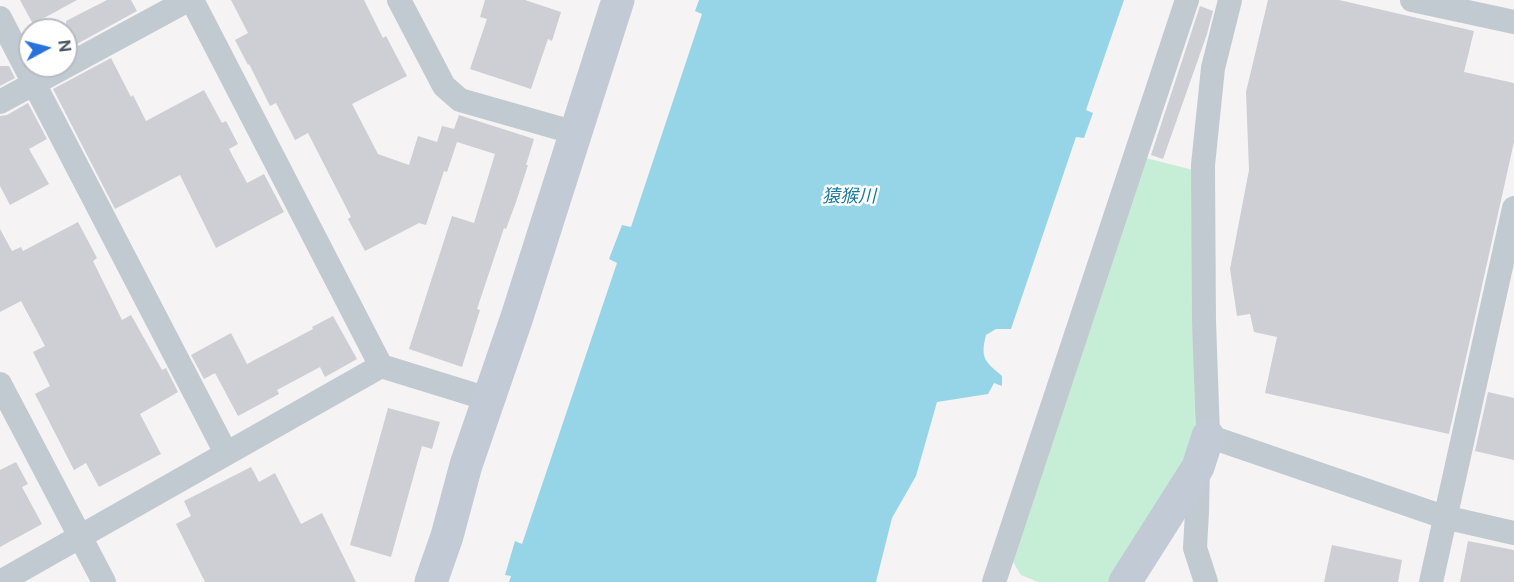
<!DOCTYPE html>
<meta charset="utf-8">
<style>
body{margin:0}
#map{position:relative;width:1514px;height:582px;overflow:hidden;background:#f5f3f3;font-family:"Public Sans",sans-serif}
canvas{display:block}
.north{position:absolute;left:18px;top:18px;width:60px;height:60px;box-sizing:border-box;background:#fff;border:2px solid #b7bbbf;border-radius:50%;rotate:83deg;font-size:16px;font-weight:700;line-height:24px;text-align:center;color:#4b5660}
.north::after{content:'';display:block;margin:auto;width:21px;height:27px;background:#2772db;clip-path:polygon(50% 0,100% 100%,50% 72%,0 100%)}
</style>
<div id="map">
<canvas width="1514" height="582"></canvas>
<div class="north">N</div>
</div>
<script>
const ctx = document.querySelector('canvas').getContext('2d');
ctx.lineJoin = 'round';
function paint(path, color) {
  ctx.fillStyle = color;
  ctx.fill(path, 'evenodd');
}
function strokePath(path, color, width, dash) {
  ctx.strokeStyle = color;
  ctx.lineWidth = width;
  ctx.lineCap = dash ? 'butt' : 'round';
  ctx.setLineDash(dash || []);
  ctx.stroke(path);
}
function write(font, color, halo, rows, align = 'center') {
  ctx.font = font + ' "Public Sans","Noto Sans JP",sans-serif';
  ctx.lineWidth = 5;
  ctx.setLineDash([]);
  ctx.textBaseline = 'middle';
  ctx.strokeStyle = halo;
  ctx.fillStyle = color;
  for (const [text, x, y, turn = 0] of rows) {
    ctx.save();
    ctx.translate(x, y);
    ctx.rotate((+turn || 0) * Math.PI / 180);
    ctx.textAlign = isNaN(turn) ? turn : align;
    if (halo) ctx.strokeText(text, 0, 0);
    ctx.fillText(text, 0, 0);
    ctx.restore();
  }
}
const green = new Path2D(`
 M 1146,158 L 1193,170 L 1195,434 L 1187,464 L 1113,582 L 1038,582 L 1021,575 L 1013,562 L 1019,530 Z`);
const water = new Path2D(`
 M 699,0 L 1124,0 L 1086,110 L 1093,113 L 1084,138 L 1076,137 L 1011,329 L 996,329 L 986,335 C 980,359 985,361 1002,376 L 1002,386 L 994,383 L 988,394 L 937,402 L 916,476 L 892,518 L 876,582 L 509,582 L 511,576 L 505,575 L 515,541 L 522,544 L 617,263 L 609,259 L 622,225 L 631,227 L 702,14 L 695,11 Z`);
const building = new Path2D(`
 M 20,0 L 77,0 L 33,24 Z
 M 107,0 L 131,0 L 137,11 L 66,50 L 66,21 Z
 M 231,0 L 364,0 L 383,38 L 386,36 L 407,76 L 352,104 L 378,154 L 409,165 L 418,136 L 437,142 L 442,126 L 454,129 L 459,115 L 534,139 L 526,165 L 528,165 L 516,202 L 506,229 L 504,228 L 477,309 L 480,310 L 462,367 L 409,349 L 452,216 L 474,223 L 495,154 L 457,142 L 447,172 L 444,171 L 426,225 L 419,223 L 365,251 L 348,219 L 351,217 L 308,133 L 295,140 L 276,103 L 270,106 L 249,64 L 248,65 L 235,40 L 248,33 Z
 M 485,0 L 525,0 L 561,12 L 552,41 L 548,39 L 531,89 L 470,69 L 487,19 L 480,17 Z
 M 1268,0 L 1339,0 L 1474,31 L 1464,72 L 1514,83 L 1514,142 L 1449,434 L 1265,393 L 1277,337 L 1254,332 L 1250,314 L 1237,316 L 1230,269 L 1249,170 L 1246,92 Z
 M 1200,6 L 1213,11 L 1207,34 L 1163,159 L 1151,155 Z
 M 111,58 L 131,97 L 133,95 L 146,121 L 204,90 L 222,123 L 226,121 L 238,144 L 229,149 L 247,183 L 264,174 L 284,212 L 216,248 L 180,175 L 115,209 L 53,89 Z
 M 0,66 L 9,66 L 15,78 L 0,86 Z
 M 28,103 L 47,139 L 29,149 L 49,184 L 10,205 L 0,186 L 0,116 L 7,115 Z
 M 78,222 L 97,258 L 93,261 L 122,320 L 131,315 L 162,370 L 166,368 L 178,392 L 140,414 L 161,454 L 99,487 L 86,463 L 74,470 L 35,394 L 50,386 L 33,352 L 45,346 L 21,301 L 0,312 L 0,229 L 12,251 L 21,247 L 23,251 Z
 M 333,316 L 357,359 L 325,377 L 320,367 L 277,390 L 279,394 L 238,416 L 215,373 L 204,379 L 191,355 L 231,333 L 247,364 L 313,329 L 312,327 Z
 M 1488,392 L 1514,398 L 1514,460 L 1475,451 Z
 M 388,408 L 440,422 L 432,449 L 422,446 L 391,557 L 350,545 Z
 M 16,462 L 28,484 L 22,487 L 42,524 L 0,547 L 0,470 Z
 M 251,467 L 259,482 L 275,473 L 301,524 L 322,513 L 356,582 L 205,582 L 176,524 L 191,516 L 184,501 Z
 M 1468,541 L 1514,550 L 1514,582 L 1460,582 Z
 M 1332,545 L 1402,560 L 1398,582 L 1324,582 Z`);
const street = new Path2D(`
 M 192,0 L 381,366 L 488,399
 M 399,0 L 444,86 L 460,100 L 576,133
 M 1230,0 L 1213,68 L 1203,165 L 1204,321 L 1208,436 L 1444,517 L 1514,533
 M 1412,0 L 1514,22
 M 0,18 L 226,453
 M 0,102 L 188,0
 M 0,384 L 104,582
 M 1198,467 L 1197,512 L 1195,548 L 1206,582
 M 0,582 L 381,366
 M 994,582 L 1187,0
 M 1431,582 L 1514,208`);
const secondary = new Path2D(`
 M 431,582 L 447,536 L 466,465 L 517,317 L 618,0
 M 1125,582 L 1198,467 L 1208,436`);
const waterNames = [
 ["猿猴川",849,196]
];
paint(green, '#c6eed6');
paint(water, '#96d5e8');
paint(building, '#cdcfd5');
strokePath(street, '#c2cad1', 24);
strokePath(secondary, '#c2cbd5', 33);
write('italic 18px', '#157b9a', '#fff', waterNames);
</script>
